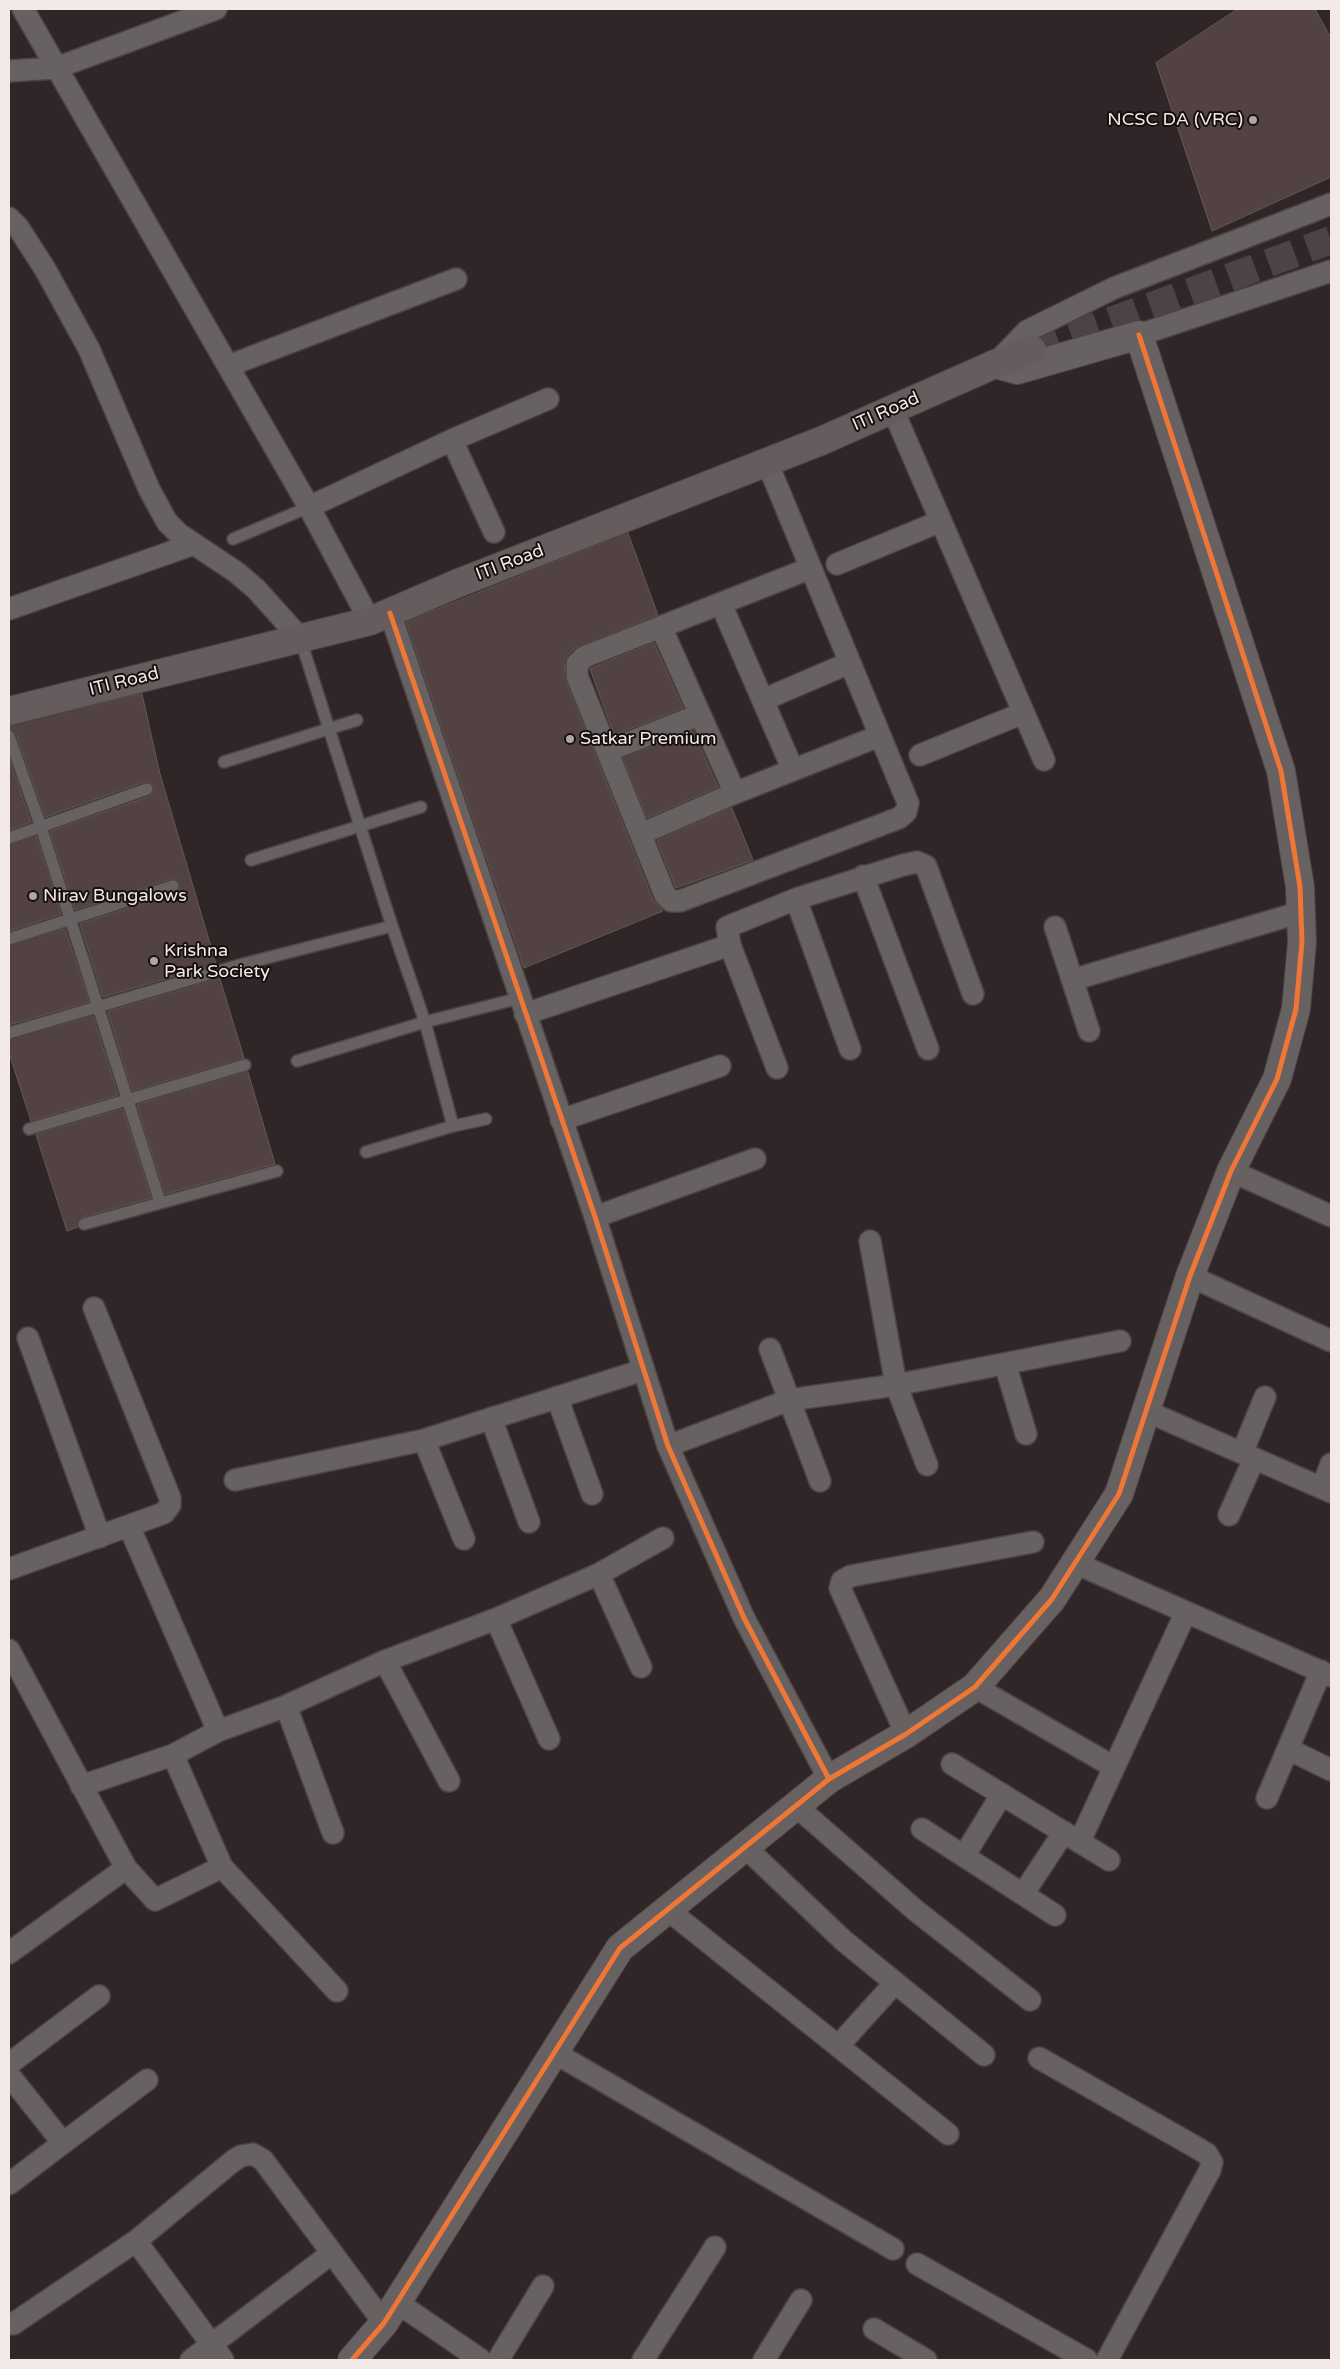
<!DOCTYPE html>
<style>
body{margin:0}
#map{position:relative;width:1340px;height:2369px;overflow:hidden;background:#302628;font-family:"Varela Round",sans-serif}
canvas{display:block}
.frame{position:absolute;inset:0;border:10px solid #f4e9e9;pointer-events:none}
</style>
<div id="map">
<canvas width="1340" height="2369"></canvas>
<div class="frame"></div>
</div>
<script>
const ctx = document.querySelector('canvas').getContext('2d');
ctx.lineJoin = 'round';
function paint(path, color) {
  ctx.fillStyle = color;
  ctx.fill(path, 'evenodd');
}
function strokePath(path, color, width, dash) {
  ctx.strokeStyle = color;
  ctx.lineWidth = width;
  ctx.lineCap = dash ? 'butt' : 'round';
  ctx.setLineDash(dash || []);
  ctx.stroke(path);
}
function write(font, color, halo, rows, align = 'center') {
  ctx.font = font + ' "Varela Round",sans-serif';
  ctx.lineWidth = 4;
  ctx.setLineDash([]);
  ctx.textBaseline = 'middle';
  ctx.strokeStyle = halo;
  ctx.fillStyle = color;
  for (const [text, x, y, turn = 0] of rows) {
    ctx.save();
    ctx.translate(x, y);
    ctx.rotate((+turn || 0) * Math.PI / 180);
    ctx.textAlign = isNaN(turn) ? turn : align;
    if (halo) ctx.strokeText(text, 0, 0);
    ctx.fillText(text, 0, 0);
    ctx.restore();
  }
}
const building = new Path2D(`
 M 1238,9 L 1315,9 L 1331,38 L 1331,177 L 1212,231 L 1156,63 Z
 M 628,533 L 658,615 L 575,648 L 568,655 L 565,663 L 564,676 L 653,900 L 663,911 L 524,968 L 406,622 Z
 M 654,643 L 683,708 L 614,735 L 590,669 Z
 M 142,694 L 160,774 L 216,964 L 103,997 L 80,924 L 175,893 L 179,891 L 180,884 L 178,880 L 171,879 L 75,910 L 50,831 L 150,796 L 153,793 L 154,787 L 151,783 L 144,782 L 45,817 L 16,734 L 9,729 L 9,726 Z
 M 693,731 L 718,787 L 647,818 L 623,758 Z
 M 9,758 L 31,822 L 9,830 Z
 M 732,808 L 753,860 L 676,888 L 657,841 Z
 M 36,836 L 61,914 L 9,931 L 9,845 Z
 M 65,929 L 89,1002 L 9,1025 L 9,946 Z
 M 220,979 L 244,1058 L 132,1091 L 108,1012 Z
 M 93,1016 L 118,1095 L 31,1121 L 9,1053 L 9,1040 Z
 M 248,1072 L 275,1164 L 165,1194 L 137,1105 Z
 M 123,1109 L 151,1198 L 82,1217 L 77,1222 L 78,1227 L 67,1231 L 36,1135 Z`);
const secondaryTunnel = new Path2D(`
 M 1032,350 L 1331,240`);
const service = new Path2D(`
 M 233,539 L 309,507
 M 300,638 L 392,926 L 425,1022 L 453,1126
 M 9,736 L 41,827 L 160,1202
 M 224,762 L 357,720
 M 9,838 L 147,789
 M 251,860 L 421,807
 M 9,939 L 173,886
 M 9,1033 L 243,964 L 392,926
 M 297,1061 L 425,1022 L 520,998
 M 29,1129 L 245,1065
 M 366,1152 L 453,1126 L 486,1119
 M 84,1224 L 277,1171`);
const minor = new Path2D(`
 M 23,9 L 309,507 L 370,621
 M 9,71 L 56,68 L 216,9
 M 9,218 L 18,227 L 45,269 L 89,349 L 149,489 L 167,522 L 179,534 L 236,572 L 256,589 L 300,638
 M 1139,335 L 1331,271
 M 997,362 L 1027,331 L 1114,288 L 1331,204
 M 228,366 L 456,279
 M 893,410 L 1044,760
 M 452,440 L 494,532
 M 767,462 L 908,803 L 906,812 L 899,818 L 680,901 L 671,901 L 665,895 L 577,676 L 577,664 L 584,657 L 811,568
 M 309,507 L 452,440 L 548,399
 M 837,564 L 941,521
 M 721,604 L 793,770
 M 9,609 L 194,544
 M 390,613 L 595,1217 L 668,1446 L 744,1618 L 829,1779
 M 661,627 L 735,793
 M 763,700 L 849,663
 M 607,751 L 699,715
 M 920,755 L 1023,713
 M 641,834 L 735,793 L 879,736
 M 863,876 L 928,1049
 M 796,899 L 850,1049
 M 1055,927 L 1089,1031
 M 1072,980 L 1301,912
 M 525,1014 L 730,945
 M 777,1068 L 730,945 L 727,927 L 796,899 L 903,865 L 917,862 L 926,866 L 973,994
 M 561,1120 L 720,1066
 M 1231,1171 L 1331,1216
 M 595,1217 L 755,1159
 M 870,1241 L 896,1385 L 927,1465
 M 1190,1276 L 1331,1341
 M 28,1338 L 100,1537
 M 770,1349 L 820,1481
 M 1005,1364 L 1026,1434
 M 557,1397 L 592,1494
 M 1146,1411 L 1331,1492
 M 491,1418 L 529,1522
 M 424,1440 L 464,1539
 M 668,1446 L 789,1400 L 896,1385 L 1120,1341
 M 1242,1453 L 1265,1397
 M 235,1480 L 424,1440 L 643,1370
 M 1322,1488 L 1331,1464
 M 1229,1515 L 1254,1459
 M 129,1526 L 218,1731 L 286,1706 L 385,1661 L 496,1619 L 599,1574 L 663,1538
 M 1075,1563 L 1331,1676
 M 9,1569 L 164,1513 L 170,1505 L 170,1498 L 94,1308
 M 599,1574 L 641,1667
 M 496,1619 L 549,1739
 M 9,1650 L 126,1868
 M 385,1661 L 449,1781
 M 975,1687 L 1114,1767
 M 286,1706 L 333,1833
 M 906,1734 L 840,1588 L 842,1581 L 851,1576 L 1033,1542
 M 1288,1749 L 1331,1770
 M 952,1764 L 1109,1860
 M 81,1786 L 173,1755
 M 1267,1798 L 1321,1671
 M 796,1806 L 915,1910 L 1030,2000
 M 922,1829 L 1055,1915
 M 1080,1841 L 1186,1612
 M 745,1847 L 844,1941 L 984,2055
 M 964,1856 L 1002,1794
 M 222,1867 L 337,1991
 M 1023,1894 L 1064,1832
 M 668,1910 L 948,2134
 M 9,1953 L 126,1868 L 155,1900 L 222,1867 L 173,1755 L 218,1731
 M 838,2046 L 895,1983
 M 555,2053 L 893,2249
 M 1039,2058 L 1199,2149 L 1207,2154 L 1212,2162 L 1210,2170 L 1107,2360
 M 9,2064 L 99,1996
 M 9,2075 L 63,2143 L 9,2184
 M 63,2143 L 147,2080
 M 136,2241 L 223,2360
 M 917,2264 L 1087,2360
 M 398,2303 L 481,2360
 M 13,2324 L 136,2241 L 233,2161 L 241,2156 L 253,2154 L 263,2160 L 384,2323
 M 874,2329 L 926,2360
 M 191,2360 L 332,2253
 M 498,2360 L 543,2286
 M 643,2360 L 715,2247
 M 764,2360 L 801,2300`);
const tertiary = new Path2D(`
 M 352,2360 L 384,2323 L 620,1948 L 829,1779 L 906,1734 L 975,1687 L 1052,1599 L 1119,1494 L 1190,1276 L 1231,1171 L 1277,1079 L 1296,1009 L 1302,942 L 1300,887 L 1281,771 L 1139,335 L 1017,370 L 995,364`);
const secondary = new Path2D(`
 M 9,711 L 370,621 L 456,584 L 821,441 L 995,364 L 1032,350`);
const cycleway = new Path2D(`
 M 390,613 L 595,1217 L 668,1446 L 744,1618 L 829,1779
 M 352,2360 L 384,2323 L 620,1948 L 829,1779 L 906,1734 L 975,1687 L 1052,1599 L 1119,1494 L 1190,1276 L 1231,1171 L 1277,1079 L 1296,1009 L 1302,942 L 1300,887 L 1281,771 L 1139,335`);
const markers = [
 [1253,120,5,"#afa5a5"],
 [570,739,5,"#afa5a5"],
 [33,896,5,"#afa5a5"],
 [154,961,5,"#afa5a5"]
];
const poiNames = [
 ["NCSC DA (VRC)",1243,120,"right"],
 ["Satkar Premium",580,739],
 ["Nirav Bungalows",43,896],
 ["Krishna",164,951],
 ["Park Society",164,972]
];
const streetNames = [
 ["ITI Road",886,412,-24],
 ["ITI Road",510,563,-21],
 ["ITI Road",124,682,-14]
];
paint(building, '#524241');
strokePath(building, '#605958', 1);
strokePath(secondaryTunnel, '#4d4345', 28, [28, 14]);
strokePath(service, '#4b4344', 14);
strokePath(minor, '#4b4344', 24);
strokePath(tertiary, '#4b4344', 30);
strokePath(secondary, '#4b4344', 30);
strokePath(service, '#686162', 11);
strokePath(minor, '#686162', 21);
strokePath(tertiary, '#686162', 28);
strokePath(secondary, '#665c5e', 28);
strokePath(cycleway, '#f07635', 5);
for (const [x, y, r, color] of markers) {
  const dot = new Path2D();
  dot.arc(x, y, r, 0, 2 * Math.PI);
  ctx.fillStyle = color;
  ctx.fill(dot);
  strokePath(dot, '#160f0f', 2);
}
write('18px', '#f4e9e9', '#160f0f', poiNames, 'left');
write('18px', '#f4e9e9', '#160f0f', streetNames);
</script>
